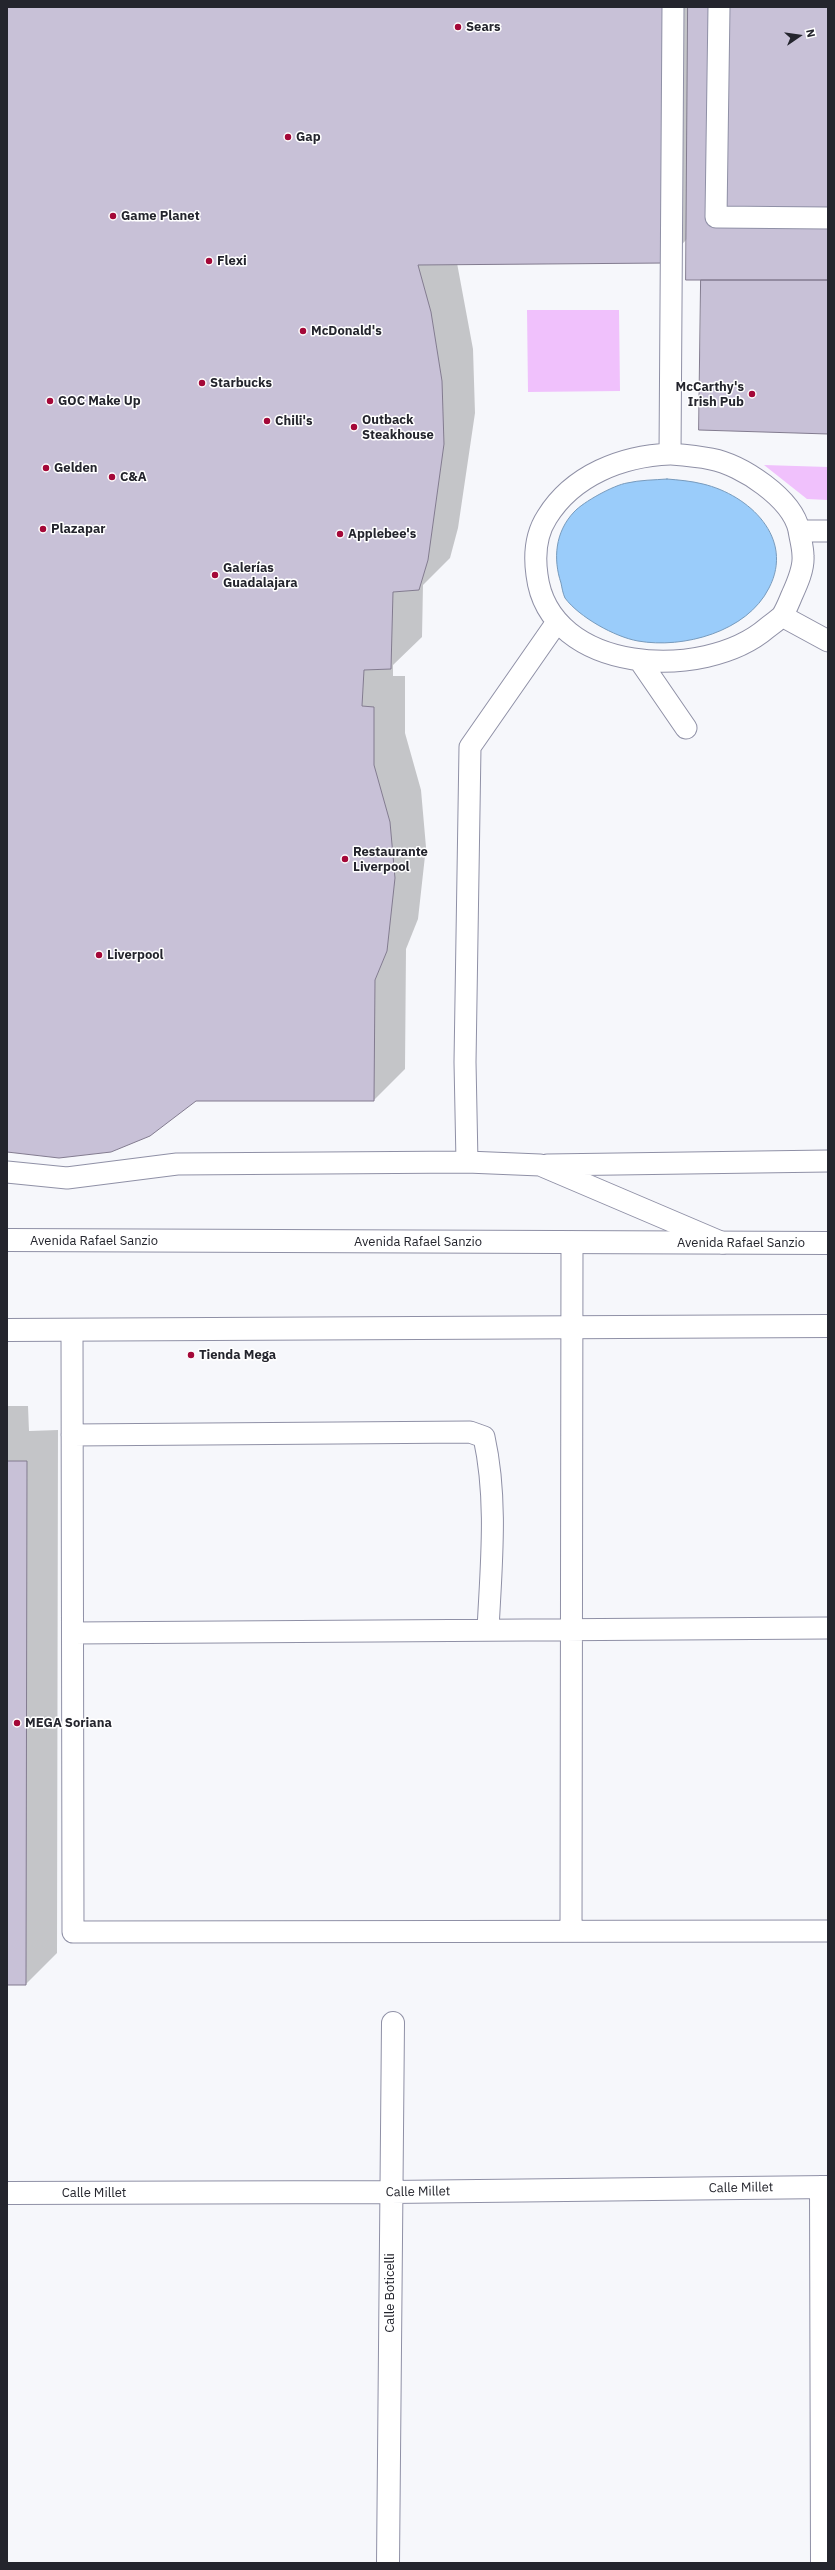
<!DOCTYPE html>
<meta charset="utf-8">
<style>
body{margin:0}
#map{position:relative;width:835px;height:2570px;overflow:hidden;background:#f6f7fb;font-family:"IBM Plex Sans",sans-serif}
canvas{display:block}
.frame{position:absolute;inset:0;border:8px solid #24252d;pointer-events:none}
.north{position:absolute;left:779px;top:16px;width:40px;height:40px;-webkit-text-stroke:3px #fff;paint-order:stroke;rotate:77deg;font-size:11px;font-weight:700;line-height:16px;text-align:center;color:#24252d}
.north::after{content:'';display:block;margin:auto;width:14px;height:18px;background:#24252d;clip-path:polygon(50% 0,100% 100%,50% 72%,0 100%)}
</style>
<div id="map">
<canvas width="835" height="2570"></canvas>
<div class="frame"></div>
<div class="north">N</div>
</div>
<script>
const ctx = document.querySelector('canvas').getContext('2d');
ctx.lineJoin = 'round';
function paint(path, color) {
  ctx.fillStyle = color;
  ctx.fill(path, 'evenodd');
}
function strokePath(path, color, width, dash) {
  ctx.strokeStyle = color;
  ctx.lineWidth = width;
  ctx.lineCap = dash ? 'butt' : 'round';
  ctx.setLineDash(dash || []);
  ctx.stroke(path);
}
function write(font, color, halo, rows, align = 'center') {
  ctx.font = font + ' "IBM Plex Sans",sans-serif';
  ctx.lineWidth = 3;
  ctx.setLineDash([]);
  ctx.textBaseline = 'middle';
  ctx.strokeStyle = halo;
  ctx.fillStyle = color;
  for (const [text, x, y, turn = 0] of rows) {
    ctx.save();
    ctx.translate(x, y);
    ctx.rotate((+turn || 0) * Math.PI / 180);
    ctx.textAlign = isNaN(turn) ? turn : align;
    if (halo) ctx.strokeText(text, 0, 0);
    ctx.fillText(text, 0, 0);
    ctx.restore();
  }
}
const green = new Path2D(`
 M 527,310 L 619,310 L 620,391 L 528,392 Z
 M 764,465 L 828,467 L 828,500 L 807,499 Z`);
const water = new Path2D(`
 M 667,479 C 679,480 691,481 703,484 C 749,495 795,538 769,588 C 747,632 683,649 638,641 C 615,637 579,617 565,598 C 563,594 562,588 561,583 C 553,559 555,532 574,512 C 583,502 614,485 627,483 C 640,480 654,480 667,479 Z`);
const shadow = new Path2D(`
 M 7,7 L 828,7 L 828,433 L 702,279 L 687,239 L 665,262 L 457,263 L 473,349 L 475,413 L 458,528 L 450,558 L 423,585 L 422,637 L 393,665 L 393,676 L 405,676 L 405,733 L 421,790 L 426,847 L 418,919 L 406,949 L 405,1069 L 374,1100 L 195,1100 L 59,1157 L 7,1151 Z
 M 7,1406 L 28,1406 L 29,1431 L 58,1430 L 57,1953 L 26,1984 L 7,1984 Z`);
const building = new Path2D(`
 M 7,7 L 664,7 L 665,263 L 418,265 L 431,312 L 442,381 L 444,444 L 428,560 L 419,590 L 393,592 L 391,669 L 364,670 L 362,706 L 374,707 L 374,765 L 390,822 L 395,878 L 387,951 L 375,980 L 374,1101 L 196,1101 L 150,1136 L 111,1152 L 59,1158 L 7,1152 Z
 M 688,7 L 828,7 L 828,280 L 686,280 Z
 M 701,280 L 828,280 L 828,434 L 699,430 Z
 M 7,1461 L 27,1461 L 26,1985 L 7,1985 Z`);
const lane = new Path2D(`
 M 719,7 L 716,217 L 828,218
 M 670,454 C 683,455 697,456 711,459 C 742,465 792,498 799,530 C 800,538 803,547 803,556 C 804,569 797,584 792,595 C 789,602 786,610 782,616 C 778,620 772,624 767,628 C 704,682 549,674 537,575 C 534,554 536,534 547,517 C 573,475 622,456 670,454 Z
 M 670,454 L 673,7
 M 799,531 L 828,531
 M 782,616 L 828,641
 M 640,661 L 686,728
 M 467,1162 L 465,1062 L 470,747 L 557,622
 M 547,1165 L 828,1161
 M 7,1172 L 67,1178 L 177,1164 L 467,1162 L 540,1165 L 723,1243
 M 72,1330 L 73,1932 L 828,1931
 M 72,1435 L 470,1432 L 484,1437 C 498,1500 491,1566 488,1630
 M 73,1633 L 828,1628
 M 571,1931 L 572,1242`);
const street = new Path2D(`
 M 821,2187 L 822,2563
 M 7,2193 L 391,2192 L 828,2187
 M 388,2563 L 393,2023`);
const secondary = new Path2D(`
 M 7,1240 L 828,1243
 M 7,1330 L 828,1326`);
const markers = [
 [458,27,4,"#a40838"],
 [288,137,4,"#a40838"],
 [113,216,4,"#a40838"],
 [209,261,4,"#a40838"],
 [303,331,4,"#a40838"],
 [202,383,4,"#a40838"],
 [752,394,4,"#a40838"],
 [50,401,4,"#a40838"],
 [267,421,4,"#a40838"],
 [354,427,4,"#a40838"],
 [46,468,4,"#a40838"],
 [112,477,4,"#a40838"],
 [43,529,4,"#a40838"],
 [340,534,4,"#a40838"],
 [215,575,4,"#a40838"],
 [345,859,4,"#a40838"],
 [99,955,4,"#a40838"],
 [191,1355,4,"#a40838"],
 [17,1723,4,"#a40838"]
];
const poiNames = [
 ["Sears",466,27],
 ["Gap",296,137],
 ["Game Planet",121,216],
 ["Flexi",217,261],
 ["McDonald's",311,331],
 ["Starbucks",210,383],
 ["McCarthy's",744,387,"right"],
 ["Irish Pub",744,402,"right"],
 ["GOC Make Up",58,401],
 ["Outback",362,420],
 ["Steakhouse",362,435],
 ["Chili's",275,421],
 ["Gelden",54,468],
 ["C&A",120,477],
 ["Plazapar",51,529],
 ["Applebee's",348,534],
 ["Galerías",223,568],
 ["Guadalajara",223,583],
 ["Restaurante",353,852],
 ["Liverpool",353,867],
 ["Liverpool",107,955],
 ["Tienda Mega",199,1355],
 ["MEGA Soriana",25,1723]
];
const streetNames = [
 ["Avenida Rafael Sanzio",94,1241],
 ["Avenida Rafael Sanzio",418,1242],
 ["Avenida Rafael Sanzio",741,1243],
 ["Calle Millet",741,2188,-1],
 ["Calle Millet",418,2192,-1],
 ["Calle Millet",94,2193],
 ["Calle Boticelli",390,2293,-90]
];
paint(green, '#f0c1fc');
paint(water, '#9accfa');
strokePath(water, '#779abc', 1);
paint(shadow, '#0003');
paint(building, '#c8c1d7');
strokePath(building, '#827b8f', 1);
strokePath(lane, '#8f90a6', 23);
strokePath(street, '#8f90a6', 24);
strokePath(secondary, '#8f90a6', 24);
strokePath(lane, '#fff', 21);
strokePath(street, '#fff', 22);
strokePath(secondary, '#fff', 22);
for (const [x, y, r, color] of markers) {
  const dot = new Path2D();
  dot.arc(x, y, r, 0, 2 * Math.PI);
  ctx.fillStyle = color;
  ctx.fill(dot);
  strokePath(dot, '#fff', 1.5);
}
write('bold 13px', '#24252d', '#fff', poiNames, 'left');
write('13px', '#24252d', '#fff', streetNames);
</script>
